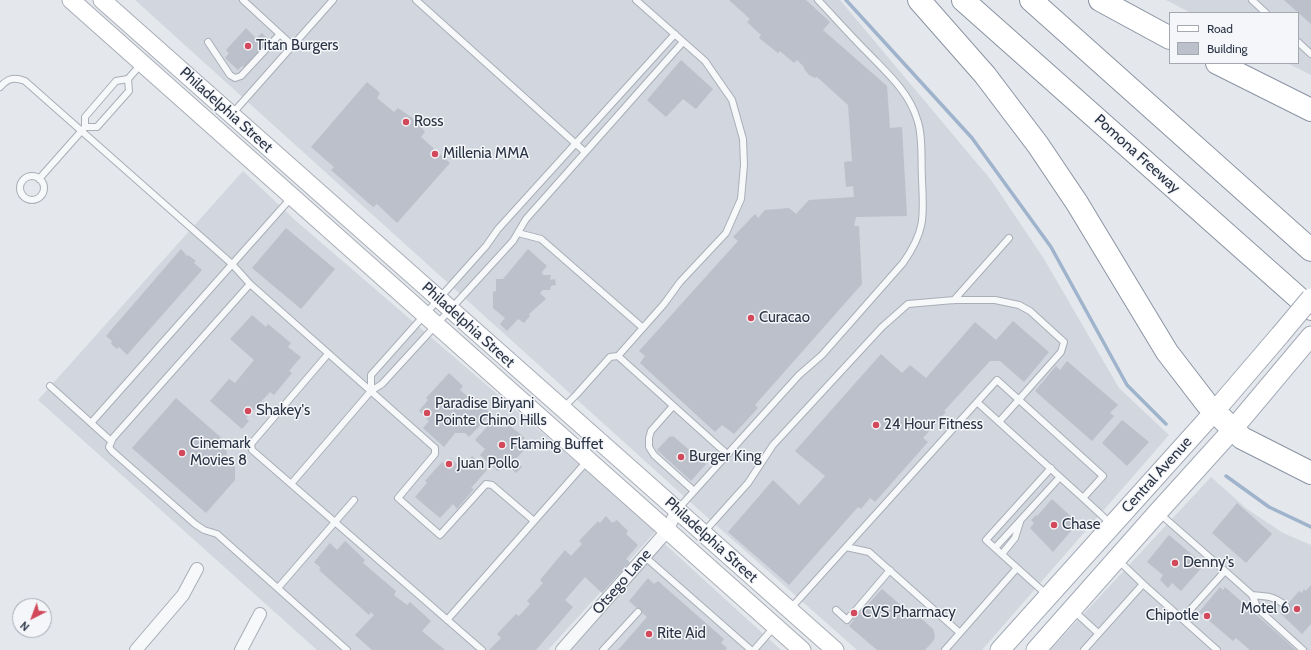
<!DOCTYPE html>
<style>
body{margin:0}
#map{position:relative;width:1311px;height:650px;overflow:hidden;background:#e4e7ec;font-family:Cabin,sans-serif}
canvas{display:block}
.legend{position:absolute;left:1169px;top:12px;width:130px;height:52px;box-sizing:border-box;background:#f4f6f9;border:1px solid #a4a8b1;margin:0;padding:5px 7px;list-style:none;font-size:12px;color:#2b3445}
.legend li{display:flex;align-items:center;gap:8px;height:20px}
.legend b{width:20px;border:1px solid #a4a8b1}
.north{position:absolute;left:12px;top:598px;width:40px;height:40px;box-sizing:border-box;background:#f4f6f9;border:1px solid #a4a8b1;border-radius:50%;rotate:222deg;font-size:11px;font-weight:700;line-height:16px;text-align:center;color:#2b3445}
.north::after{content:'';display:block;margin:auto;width:14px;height:18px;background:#d1495b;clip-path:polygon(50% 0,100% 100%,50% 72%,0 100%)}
</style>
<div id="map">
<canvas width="1311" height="650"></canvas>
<ul class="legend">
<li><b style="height:5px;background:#fff"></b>Road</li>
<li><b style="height:11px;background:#bbc0ca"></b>Building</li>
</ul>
<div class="north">N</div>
</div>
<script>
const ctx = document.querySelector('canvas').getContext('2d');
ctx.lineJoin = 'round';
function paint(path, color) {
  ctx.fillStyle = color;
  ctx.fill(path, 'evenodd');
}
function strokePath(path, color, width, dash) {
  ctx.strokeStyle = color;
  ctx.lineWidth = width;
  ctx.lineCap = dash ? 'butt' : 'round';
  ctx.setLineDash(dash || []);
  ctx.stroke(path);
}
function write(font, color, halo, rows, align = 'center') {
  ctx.font = font + ' Cabin,sans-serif';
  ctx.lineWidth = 3;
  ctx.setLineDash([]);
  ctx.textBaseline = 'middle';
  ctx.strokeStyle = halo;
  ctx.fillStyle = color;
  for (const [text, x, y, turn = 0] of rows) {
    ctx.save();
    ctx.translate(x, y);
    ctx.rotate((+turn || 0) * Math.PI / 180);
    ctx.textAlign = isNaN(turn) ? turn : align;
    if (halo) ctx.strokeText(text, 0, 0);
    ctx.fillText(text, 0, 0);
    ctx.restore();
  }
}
const built = new Path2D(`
 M 135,0 L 840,0 L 991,180 L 1044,259 L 1119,388 L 1169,435 L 982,650 L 857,650 L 698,509 Z
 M 1166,0 L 1311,0 L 1311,75 L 1287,63 L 1298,63 L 1298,13 L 1191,13 Z
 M 243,171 L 295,220 L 656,531 L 548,650 L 317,650 L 38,400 Z
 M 1211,477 L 1247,509 L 1283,533 L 1311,545 L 1311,650 L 1050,650 Z
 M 656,536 L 781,650 L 559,650 Z`);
const stream = new Path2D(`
 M 846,0 L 972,138 L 1051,247 L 1127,385 L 1166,424
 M 1226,476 L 1269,507 L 1311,527`);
const building = new Path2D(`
 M 729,0 L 806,0 L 830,22 L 823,30 L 887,86 L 890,128 L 902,127 L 907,216 L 856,217 L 854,226 L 859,226 L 862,284 L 755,405 L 758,408 L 734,434 L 722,425 L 715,432 L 640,363 L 645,356 L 639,351 L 738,241 L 733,237 L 755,214 L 758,218 L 765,210 L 789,208 L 796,214 L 809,200 L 854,197 L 853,186 L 846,187 L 844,162 L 852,161 L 848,105 L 817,77 L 815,78 L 809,75 L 804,69 L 804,67 L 797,60 L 794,63 L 780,51 L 778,53 L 759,38 L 761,35 L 747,22 L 750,19 Z
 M 1284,0 L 1311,0 L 1311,24 Z
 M 246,28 L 256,38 L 262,33 L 270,41 L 245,68 L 242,66 L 238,70 L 225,58 L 229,53 L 226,50 Z
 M 681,60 L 713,89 L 696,109 L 683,99 L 666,117 L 647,100 Z
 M 367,82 L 380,93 L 377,98 L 394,112 L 398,108 L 418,122 L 425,132 L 421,137 L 450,163 L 397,223 L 377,204 L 373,207 L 331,170 L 334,167 L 311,147 Z
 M 286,228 L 335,269 L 301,309 L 252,268 Z
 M 181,249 L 187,256 L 188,255 L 196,261 L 194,263 L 202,270 L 127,355 L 119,347 L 117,349 L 111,344 L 112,341 L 106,336 Z
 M 528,249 L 547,266 L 542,272 L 543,275 L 551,275 L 550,280 L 555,279 L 556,285 L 551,286 L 550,290 L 543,290 L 540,293 L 546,299 L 529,314 L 530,316 L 524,323 L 518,319 L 507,331 L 500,324 L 505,318 L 493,308 L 493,292 L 496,291 L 496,279 L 503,279 Z
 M 252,315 L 266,327 L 268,324 L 291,343 L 288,347 L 301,357 L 289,371 L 292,373 L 274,395 L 270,392 L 246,418 L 249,421 L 242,429 L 210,401 L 229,379 L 235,383 L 254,360 L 230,339 Z
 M 1013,321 L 1049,352 L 1024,382 L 1000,361 L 990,361 L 944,411 L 946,412 L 923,438 L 928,442 L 875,502 L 870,498 L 861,509 L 858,507 L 789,585 L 728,532 L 773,480 L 799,505 L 825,476 L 795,451 L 881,354 L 902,373 L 910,365 L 926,378 L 975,322 L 996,340 Z
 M 1067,361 L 1118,405 L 1110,413 L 1114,416 L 1092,441 L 1035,391 L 1056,366 L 1060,370 Z
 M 449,373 L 463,386 L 460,390 L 479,406 L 481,404 L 491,414 L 469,437 L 465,433 L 455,433 L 444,447 L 423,428 L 429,421 L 419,411 L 428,400 L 426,398 Z
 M 176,398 L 226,442 L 227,459 L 235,467 L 235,480 L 206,513 L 132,448 Z
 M 494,419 L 504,428 L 508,424 L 525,438 L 521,443 L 526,448 L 515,460 L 522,467 L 516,473 L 509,466 L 502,467 L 498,471 L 480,455 L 485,449 L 475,440 Z
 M 1122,420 L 1149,442 L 1127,466 L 1102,443 Z
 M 670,436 L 672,437 L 673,436 L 706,464 L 691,481 L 657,450 Z
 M 472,456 L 487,470 L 471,488 L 474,489 L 457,509 L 453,504 L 440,518 L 415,497 L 427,483 L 425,481 L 442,462 L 445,464 L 450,458 L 458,465 L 466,464 Z
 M 1052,499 L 1078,523 L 1053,552 L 1030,528 L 1034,523 L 1031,520 L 1036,515 L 1037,516 Z
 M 1237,503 L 1272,534 L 1246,563 L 1212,533 Z
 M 606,516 L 612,523 L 617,520 L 628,531 L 626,534 L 638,545 L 626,559 L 630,562 L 602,593 L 585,577 L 565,600 L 573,607 L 536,650 L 489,650 L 501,638 L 497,634 L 516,614 L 519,616 L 530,604 L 527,601 L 543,583 L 540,580 L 565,550 L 571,556 L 582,544 L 579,541 L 598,521 L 600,523 Z
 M 1169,535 L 1204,565 L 1181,591 L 1172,583 L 1168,588 L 1160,580 L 1163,575 L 1147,562 Z
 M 345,541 L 365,560 L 363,563 L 396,591 L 394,595 L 407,605 L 410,602 L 431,621 L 422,631 L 445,650 L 372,650 L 355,635 L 374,615 L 371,612 L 369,615 L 319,570 L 321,568 L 314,562 L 330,543 L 337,550 Z
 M 648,578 L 654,584 L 658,581 L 724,639 L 721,643 L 727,648 L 725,650 L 618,650 L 647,617 L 629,601 Z
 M 1311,585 L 1311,624 L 1302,634 L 1280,613 L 1299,591 L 1302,593 L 1304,589 L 1306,591 Z
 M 1220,587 L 1223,590 L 1225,587 L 1296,650 L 1250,650 L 1236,638 L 1233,641 L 1199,612 Z
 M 882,589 L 910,613 L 912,610 L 933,629 L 935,635 L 934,640 L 925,650 L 877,650 L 849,626 L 854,620 L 847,614 L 853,607 L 860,613 Z`);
const lane = new Path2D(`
 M 243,0 L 293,46
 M 416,0 L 585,152
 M 1252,0 L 1266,13
 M 208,42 L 230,75 L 235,78 L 241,76 L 280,34
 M 1298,42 L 1311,54
 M 0,87 C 8,78 14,77 25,81 L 232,264 L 250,284 L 435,448 L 435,454 L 398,498 L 440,535 L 486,484 L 492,485 L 534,521
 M 232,114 L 333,0
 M 85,127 L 97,127 L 129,91 L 128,79
 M20 188a12 12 0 1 1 24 0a12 12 0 1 1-24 0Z
 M 39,179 L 85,127 L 85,117 L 116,81 L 128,79 L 142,63
 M 518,233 L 541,239 L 643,328
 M 250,284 L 113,438 L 109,447 L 112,451 L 195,524 L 204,530 L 217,534 L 347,650
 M 954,300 L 1009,238
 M 328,354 L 251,444 L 252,450 L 482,650
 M 618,356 L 727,454
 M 50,386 L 111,441
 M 371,391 L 371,375 L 486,246 L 498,229 L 675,34
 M 977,402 L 1083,498
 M 673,406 L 651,431 L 649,438 L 649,447 L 654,455 L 694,491
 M 563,408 L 577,394 L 610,357 L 618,356 L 664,304 L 680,282 L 726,233 L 741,199 L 744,165 L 743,139 L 732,100 L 705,61 L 636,0
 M 91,423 L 291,198
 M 291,484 L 371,391 L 382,384 L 513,241 L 526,219 L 683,42
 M 678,509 L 799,375 L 822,355 L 903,263 C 925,232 924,217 922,180 C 921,162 923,134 917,119 C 909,92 887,73 868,53 C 851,36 835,18 818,0
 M 1159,513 L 1225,571 L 1182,619
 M 704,532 L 748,483 L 773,445 L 882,327 L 908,304 L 954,300 L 995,300 L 1019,305 L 1030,311 L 1064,342 L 1061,352 L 999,422
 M 846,547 L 869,552 L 960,633
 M 995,548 L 1060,477
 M 1002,554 L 1015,538 L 1020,522
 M 644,556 L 751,650
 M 1118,560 L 1143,584
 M 1225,571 L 1252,595 L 1258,609 L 1303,650
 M 278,588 L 354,500
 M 1047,595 L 986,540 L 1051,468
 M 1252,595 C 1267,596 1274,596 1286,606
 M 790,609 L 997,380 L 1103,476 L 1083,498 L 1110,523
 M 836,610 L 847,620 L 850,616
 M 856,610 L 890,570
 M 1073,610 L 1098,633
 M 447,620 L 588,460
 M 603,650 L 638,612
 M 754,650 L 774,627
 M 945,650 L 1017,568
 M 1084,650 L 1143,584 L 1217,650`);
const street = new Path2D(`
 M 136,650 L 183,595 L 197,569
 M 241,650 L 260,614
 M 562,650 L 667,531 L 677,510`);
const secondary = new Path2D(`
 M 71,0 L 802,650
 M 102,0 L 835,650`);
const primary = new Path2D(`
 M 1000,650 L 1214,412 L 1280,335
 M 1036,650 L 1158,512 L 1233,429 L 1311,336`);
const highway = new Path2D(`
 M 919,0 L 985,75 L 1038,145 L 1077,203 L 1167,352 L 1207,404 L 1242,438 L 1311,473
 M 963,0 L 1311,309
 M 1031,0 L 1311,250
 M 1100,0 L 1170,38
 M 1217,63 L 1311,110`);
const primaryBridge = new Path2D(`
 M 1280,335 L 1311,298`);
const markers = [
 [248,46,4,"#d1495b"],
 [406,122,4,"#d1495b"],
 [435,154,4,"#d1495b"],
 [751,318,4,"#d1495b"],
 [248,411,4,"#d1495b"],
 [427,413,4,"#d1495b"],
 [876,425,4,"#d1495b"],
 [502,445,4,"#d1495b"],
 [182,453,4,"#d1495b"],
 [681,457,4,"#d1495b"],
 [449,464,4,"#d1495b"],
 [1054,525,4,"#d1495b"],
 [1175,563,4,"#d1495b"],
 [1297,609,4,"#d1495b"],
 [854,613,4,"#d1495b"],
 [1207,616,4,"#d1495b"],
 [649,634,4,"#d1495b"]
];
const poiNames = [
 ["Titan Burgers",256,46],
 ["Ross",414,122],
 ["Millenia MMA",443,154],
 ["Curacao",759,318],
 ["Paradise Biryani",435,404],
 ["Pointe Chino Hills",435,421],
 ["Shakey's",256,411],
 ["24 Hour Fitness",884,425],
 ["Cinemark",190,444],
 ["Movies 8",190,461],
 ["Flaming Buffet",510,445],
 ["Burger King",689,457],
 ["Juan Pollo",457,464],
 ["Chase",1062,525],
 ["Denny's",1183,563],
 ["Motel 6",1289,609,"right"],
 ["CVS Pharmacy",862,613],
 ["Chipotle",1199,616,"right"],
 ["Rite Aid",657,634]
];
const streetNames = [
 ["Philadelphia Street",226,110,42],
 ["Pomona Freeway",1137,154,42],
 ["Philadelphia Street",468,325,42],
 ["Central Avenue",1157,475,-48],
 ["Philadelphia Street",711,540,42],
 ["Otsego Lane",622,582,-49]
];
paint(built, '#d2d6de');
strokePath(stream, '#9fb4cc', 3.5);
paint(building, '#bbc0ca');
strokePath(lane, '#a9aeb7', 8);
strokePath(street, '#a9aeb7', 14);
strokePath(secondary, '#a9aeb7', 19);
strokePath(primary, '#a3abb8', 21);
strokePath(highway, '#8b94a3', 24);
strokePath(lane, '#f7f8fa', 6);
strokePath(street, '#f7f8fa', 12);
strokePath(secondary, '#fff', 17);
strokePath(primary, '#fff', 19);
strokePath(highway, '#fff', 22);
strokePath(primaryBridge, '#a3abb8', 21, []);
strokePath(primaryBridge, '#fff', 19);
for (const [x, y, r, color] of markers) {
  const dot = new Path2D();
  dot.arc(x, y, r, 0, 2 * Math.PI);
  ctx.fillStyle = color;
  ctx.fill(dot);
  strokePath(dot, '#f4f6f9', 1.5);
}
write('15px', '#2b3445', '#f4f6f9', poiNames, 'left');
write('15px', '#2b3445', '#f4f6f9', streetNames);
</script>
